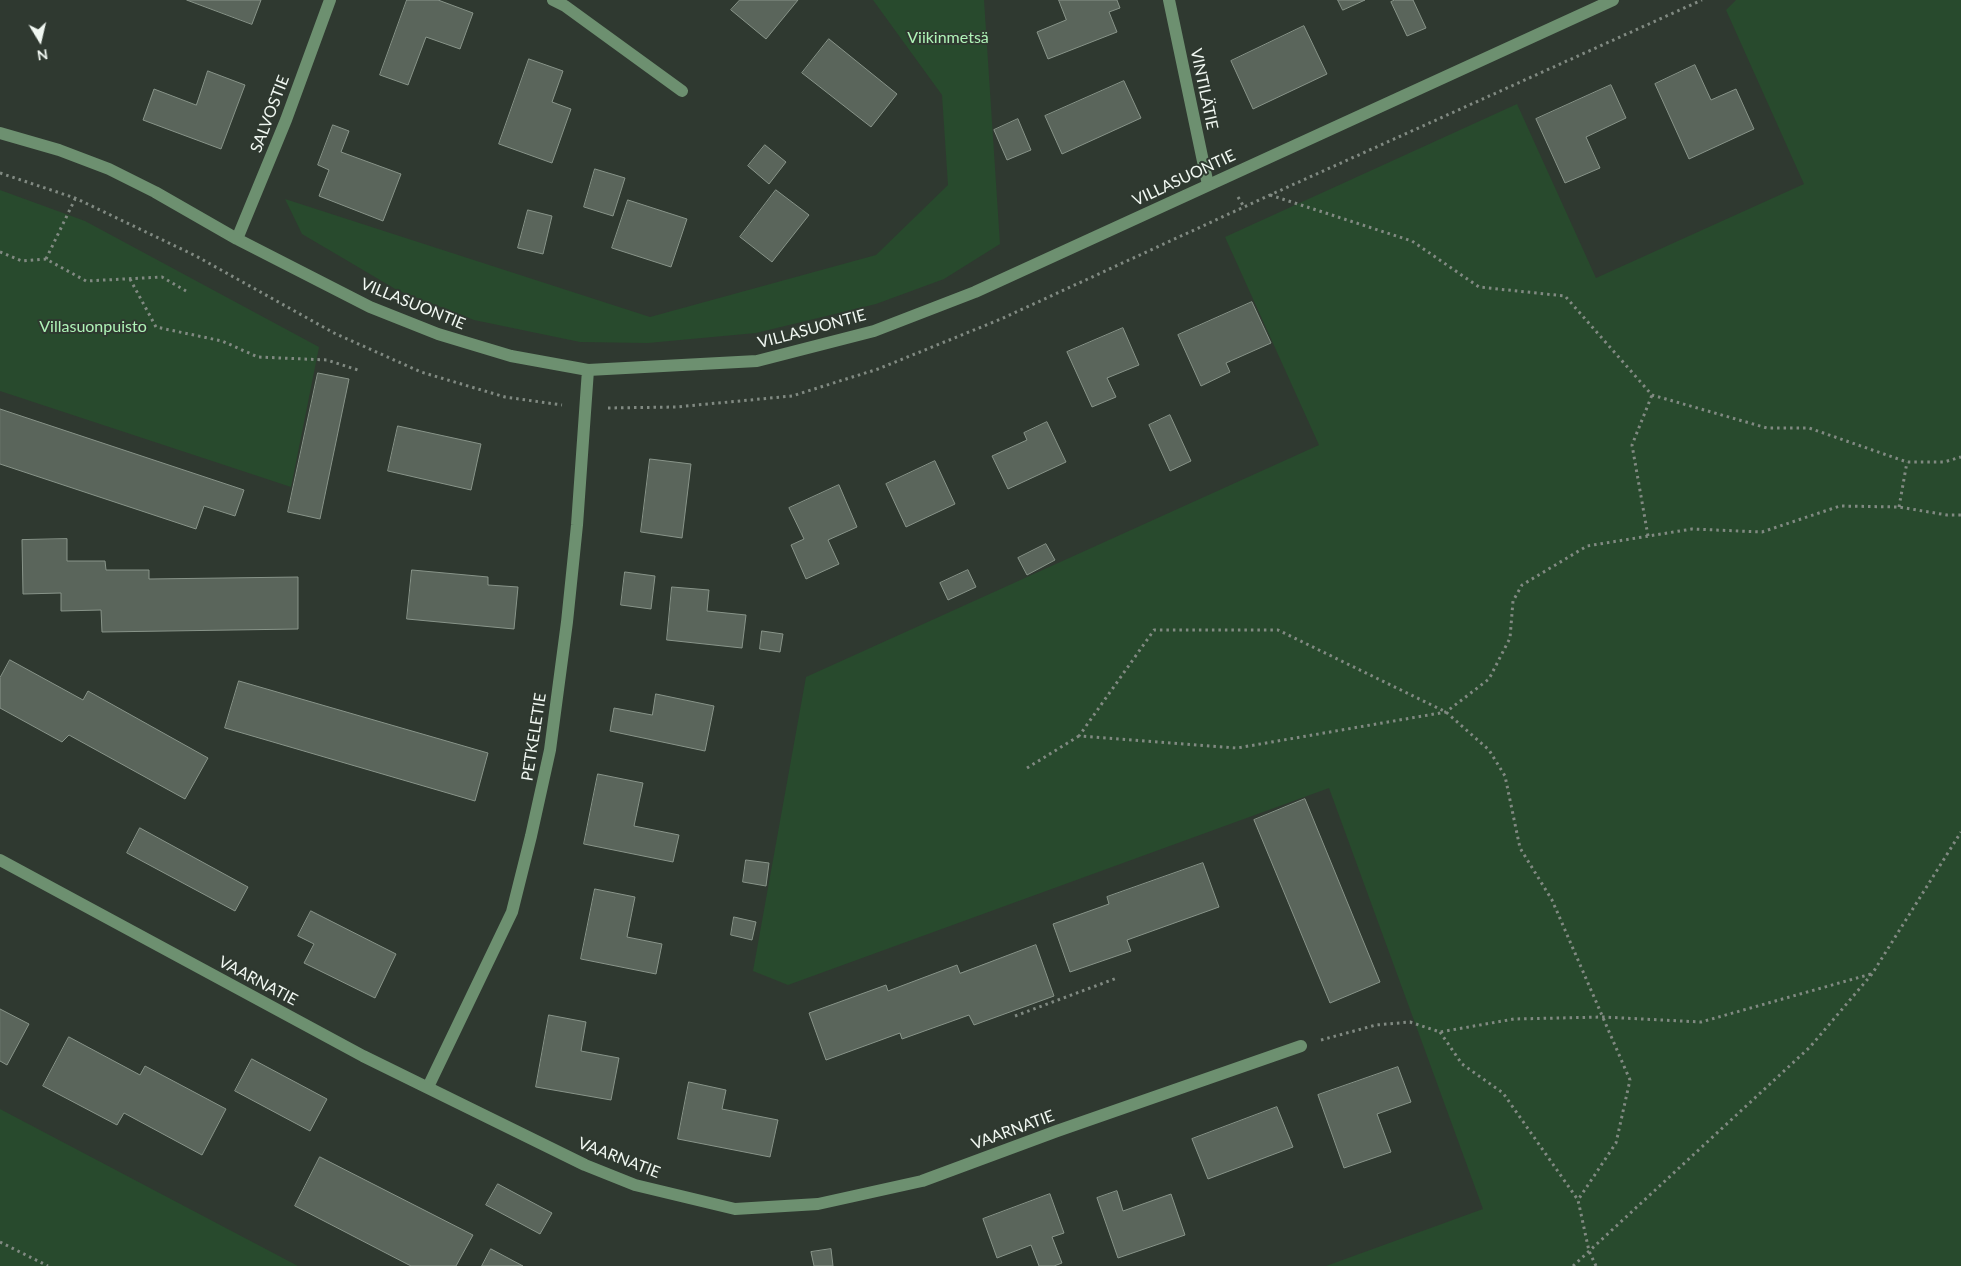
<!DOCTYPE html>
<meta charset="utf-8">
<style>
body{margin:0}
#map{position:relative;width:1961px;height:1266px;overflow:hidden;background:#2f3930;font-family:Lato,sans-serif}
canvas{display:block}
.north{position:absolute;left:15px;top:15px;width:50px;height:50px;-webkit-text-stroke:4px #2f3930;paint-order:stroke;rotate:171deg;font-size:14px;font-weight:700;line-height:20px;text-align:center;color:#f0f7f1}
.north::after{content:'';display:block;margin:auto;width:18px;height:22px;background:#f0f7f1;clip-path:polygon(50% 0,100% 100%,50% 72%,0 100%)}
</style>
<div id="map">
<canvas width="1961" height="1266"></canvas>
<div class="north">N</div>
</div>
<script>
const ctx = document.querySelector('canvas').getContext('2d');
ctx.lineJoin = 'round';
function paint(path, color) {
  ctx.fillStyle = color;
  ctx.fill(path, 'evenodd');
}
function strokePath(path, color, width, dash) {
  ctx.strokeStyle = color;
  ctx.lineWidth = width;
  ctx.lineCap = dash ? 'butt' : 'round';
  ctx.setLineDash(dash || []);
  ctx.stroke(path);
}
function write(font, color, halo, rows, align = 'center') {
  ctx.font = font + ' Lato,sans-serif';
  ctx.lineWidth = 4;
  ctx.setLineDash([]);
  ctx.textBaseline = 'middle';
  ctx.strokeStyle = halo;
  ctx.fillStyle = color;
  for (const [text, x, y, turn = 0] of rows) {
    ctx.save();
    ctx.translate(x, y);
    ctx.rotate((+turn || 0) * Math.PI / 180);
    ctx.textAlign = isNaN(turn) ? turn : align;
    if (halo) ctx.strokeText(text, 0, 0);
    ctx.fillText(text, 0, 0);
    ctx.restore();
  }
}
const green = new Path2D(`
 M 873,0 L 984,0 L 1000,244 L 944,279 L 876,304 L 756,333 L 648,343 L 580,342 L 474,320 L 397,290 L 302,234 L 285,199 L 650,317 L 876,255 L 948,185 L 942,95 Z
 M 1736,0 L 1961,0 L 1961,1266 L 1326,1266 L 1483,1209 L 1329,788 L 788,985 L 753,971 L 806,677 L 1319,445 L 1225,237 L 1517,104 L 1596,278 L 1804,184 L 1726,10 Z
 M 0,190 L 85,221 L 319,347 L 291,487 L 0,391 Z
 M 0,1109 L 298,1266 L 0,1266 Z`);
const building = new Path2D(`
 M 187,0 L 261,0 L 252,24 Z
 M 407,0 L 438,0 L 473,13 L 460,49 L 426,37 L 408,85 L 380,75 Z
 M 740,0 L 798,0 L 766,39 L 731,10 Z
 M 1059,0 L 1117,0 L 1120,8 L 1109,12 L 1117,32 L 1048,59 L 1037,32 L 1066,20 Z
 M 1338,0 L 1365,0 L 1343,10 Z
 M 1395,0 L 1413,0 L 1426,28 L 1407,36 L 1391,2 Z
 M 1304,26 L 1327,74 L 1253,109 L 1231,61 Z
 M 829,39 L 897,94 L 871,127 L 802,73 Z
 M 529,59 L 563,71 L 552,102 L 571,109 L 552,163 L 499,144 Z
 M 1695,65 L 1711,100 L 1736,89 L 1754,129 L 1689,159 L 1655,84 Z
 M 208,71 L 245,85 L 221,149 L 143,120 L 154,89 L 196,105 Z
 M 1124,81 L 1141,118 L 1062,154 L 1045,116 Z
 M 1611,85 L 1626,118 L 1586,137 L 1600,168 L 1565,183 L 1536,119 Z
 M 1018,119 L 1031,150 L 1007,160 L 994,130 Z
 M 333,125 L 349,131 L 341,152 L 401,174 L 383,221 L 319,196 L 329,170 L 318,165 Z
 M 765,145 L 786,162 L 769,184 L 748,166 Z
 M 595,169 L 625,178 L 613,216 L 584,207 Z
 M 776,190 L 809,215 L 772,262 L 740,237 Z
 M 628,200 L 687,219 L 671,267 L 612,248 Z
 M 528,210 L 552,216 L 543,254 L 518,248 Z
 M 1252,302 L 1271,343 L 1226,363 L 1230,372 L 1201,386 L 1178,335 Z
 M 1123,328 L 1139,365 L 1107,378 L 1116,397 L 1092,407 L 1067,352 Z
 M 318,373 L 349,379 L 320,519 L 288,512 Z
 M 0,409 L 244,490 L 235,516 L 204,506 L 196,529 L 0,464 Z
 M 1170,415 L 1191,461 L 1170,471 L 1149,425 Z
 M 1047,422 L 1066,462 L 1008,489 L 992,456 L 1027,440 L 1024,433 Z
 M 398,426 L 481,444 L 471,490 L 388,471 Z
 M 650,459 L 691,464 L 682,538 L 641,532 Z
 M 935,461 L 955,504 L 906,527 L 886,484 Z
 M 839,485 L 857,527 L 828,540 L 839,564 L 806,579 L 791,545 L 804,539 L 789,508 Z
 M 67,539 L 67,561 L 105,561 L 106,570 L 149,570 L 149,579 L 298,577 L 298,629 L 102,632 L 101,610 L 61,611 L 61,593 L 23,594 L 22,540 Z
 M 1046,544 L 1055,560 L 1027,575 L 1018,558 Z
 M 412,570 L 488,577 L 488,585 L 518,587 L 514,629 L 407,619 Z
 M 968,570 L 976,587 L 948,600 L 940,583 Z
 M 625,572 L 655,576 L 651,609 L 621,605 Z
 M 672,587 L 709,590 L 707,611 L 746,615 L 742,648 L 667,640 Z
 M 762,631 L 783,634 L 780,652 L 760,649 Z
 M 10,660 L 83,700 L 88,691 L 208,758 L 185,799 L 69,735 L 62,742 L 0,708 L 0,678 Z
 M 239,681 L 488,753 L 475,801 L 225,728 Z
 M 656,694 L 714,706 L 705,751 L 610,731 L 614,708 L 652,715 Z
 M 598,774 L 643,783 L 634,826 L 679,835 L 673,862 L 584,844 Z
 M 1305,799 L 1380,982 L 1330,1003 L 1254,820 Z
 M 140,828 L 248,887 L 235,911 L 127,853 Z
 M 746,860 L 769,863 L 766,886 L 743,882 Z
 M 1203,863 L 1219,907 L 1127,940 L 1131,951 L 1070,972 L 1053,924 L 1109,904 L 1107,897 Z
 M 595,889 L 635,897 L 627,937 L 662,944 L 656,974 L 581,959 Z
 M 311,911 L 396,954 L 375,998 L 304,963 L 314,944 L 298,936 Z
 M 734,917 L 756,922 L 752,940 L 731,935 Z
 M 1036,945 L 1054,996 L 974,1025 L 969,1015 L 902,1039 L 900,1033 L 826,1060 L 809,1013 L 886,985 L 888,991 L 957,965 L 960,973 Z
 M 0,1009 L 29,1024 L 7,1065 L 0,1061 Z
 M 549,1015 L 586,1022 L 581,1051 L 619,1058 L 611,1100 L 536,1087 Z
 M 69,1037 L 140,1075 L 145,1066 L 226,1109 L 202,1155 L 124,1113 L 117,1125 L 43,1086 Z
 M 252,1059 L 327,1099 L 310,1131 L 235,1091 Z
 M 1398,1067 L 1411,1102 L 1377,1114 L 1391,1152 L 1344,1168 L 1318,1095 Z
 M 689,1082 L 726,1090 L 722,1109 L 778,1120 L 770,1157 L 678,1139 Z
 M 1277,1107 L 1293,1147 L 1208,1179 L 1192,1139 Z
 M 320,1157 L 473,1235 L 456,1266 L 411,1266 L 295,1206 Z
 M 498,1184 L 552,1213 L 540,1234 L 486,1205 Z
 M 1117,1191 L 1123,1211 L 1171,1194 L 1185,1235 L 1118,1258 L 1097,1198 Z
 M 1050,1194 L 1064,1233 L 1052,1237 L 1062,1263 L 1054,1266 L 1039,1266 L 1031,1245 L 997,1258 L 983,1219 Z
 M 491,1249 L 523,1266 L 482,1266 Z
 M 831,1249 L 833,1266 L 814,1266 L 811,1252 Z`);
const path = new Path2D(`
 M 0,173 L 75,198 L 196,256 L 334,333 L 421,372 L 505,397 L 562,405
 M 1270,195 L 1412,241 L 1479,287 L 1565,296 L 1652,395 L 1767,428 L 1809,428 L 1907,462 L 1944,462 L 1961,457
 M 1238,197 L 1244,207
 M 0,252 L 22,261 L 46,259 L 86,281 L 162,277 L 186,291
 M 46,259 L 75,199
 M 130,279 L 156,327 L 222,341 L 258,357 L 327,360 L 358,370
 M 608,408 L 676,407 L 792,396 L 878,369 L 1001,319 L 1270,195 L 1702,0
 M 1899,507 L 1907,462
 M 1648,536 L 1632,445 L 1652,395
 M 1027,768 L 1079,736
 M 1015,1016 L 1117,978
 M 1440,1032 L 1462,1064 L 1503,1093 L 1578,1200
 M 1321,1040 L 1376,1025 L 1410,1022 L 1440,1032 L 1514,1019 L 1603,1017 L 1701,1022 L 1871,974
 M 0,1242 L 48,1266
 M 1573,1266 L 1810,1047 L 1872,974 L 1961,832
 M 1596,1266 L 1589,1251 L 1578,1200 L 1616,1143 L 1630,1080 L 1552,900 L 1520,848 L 1505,776 L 1489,750 L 1446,712 L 1278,630 L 1154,630 L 1079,736 L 1237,748 L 1446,712 L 1489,679 L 1510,638 L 1513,601 L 1522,585 L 1587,546 L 1692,529 L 1762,532 L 1840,506 L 1899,507 L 1947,515 L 1961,515`);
const minor = new Path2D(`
 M 553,0 L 565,6 L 682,91
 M 1169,0 L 1208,185
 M 0,133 L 59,150 L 109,169 L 155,192 L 237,239 L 370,307 L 438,334 L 511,356 L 588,370 L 757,361 L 874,331 L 975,292 L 1613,0
 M 237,239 L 286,120 L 330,0
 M 0,860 L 363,1056 L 585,1165 L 635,1185 L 735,1209 L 818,1204 L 922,1181 L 1057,1131 L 1301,1046
 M 428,1087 L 512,912 L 531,836 L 550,750 L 567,622 L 577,525 L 588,370`);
const parkNames = [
 ["Viikinmetsä",948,38],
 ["Villasuonpuisto",93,327]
];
const streetNames = [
 ["VINTILÄTIE",1204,89,78],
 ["SALVOSTIE",270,114,-69],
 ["VILLASUONTIE",1184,178,-25],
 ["VILLASUONTIE",413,304,22],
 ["VILLASUONTIE",812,329,-15],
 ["PETKELETIE",534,737,-81],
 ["VAARNATIE",258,981,28],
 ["VAARNATIE",1013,1130,-20],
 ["VAARNATIE",619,1158,21]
];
paint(green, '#284a2d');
paint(building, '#5a655b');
strokePath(building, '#889489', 1);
strokePath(path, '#818a82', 3, [2.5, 4]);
strokePath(minor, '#6d9070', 12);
write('16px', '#aff3b7', '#2f3930', parkNames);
write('16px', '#f0f7f1', '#2f3930', streetNames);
</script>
